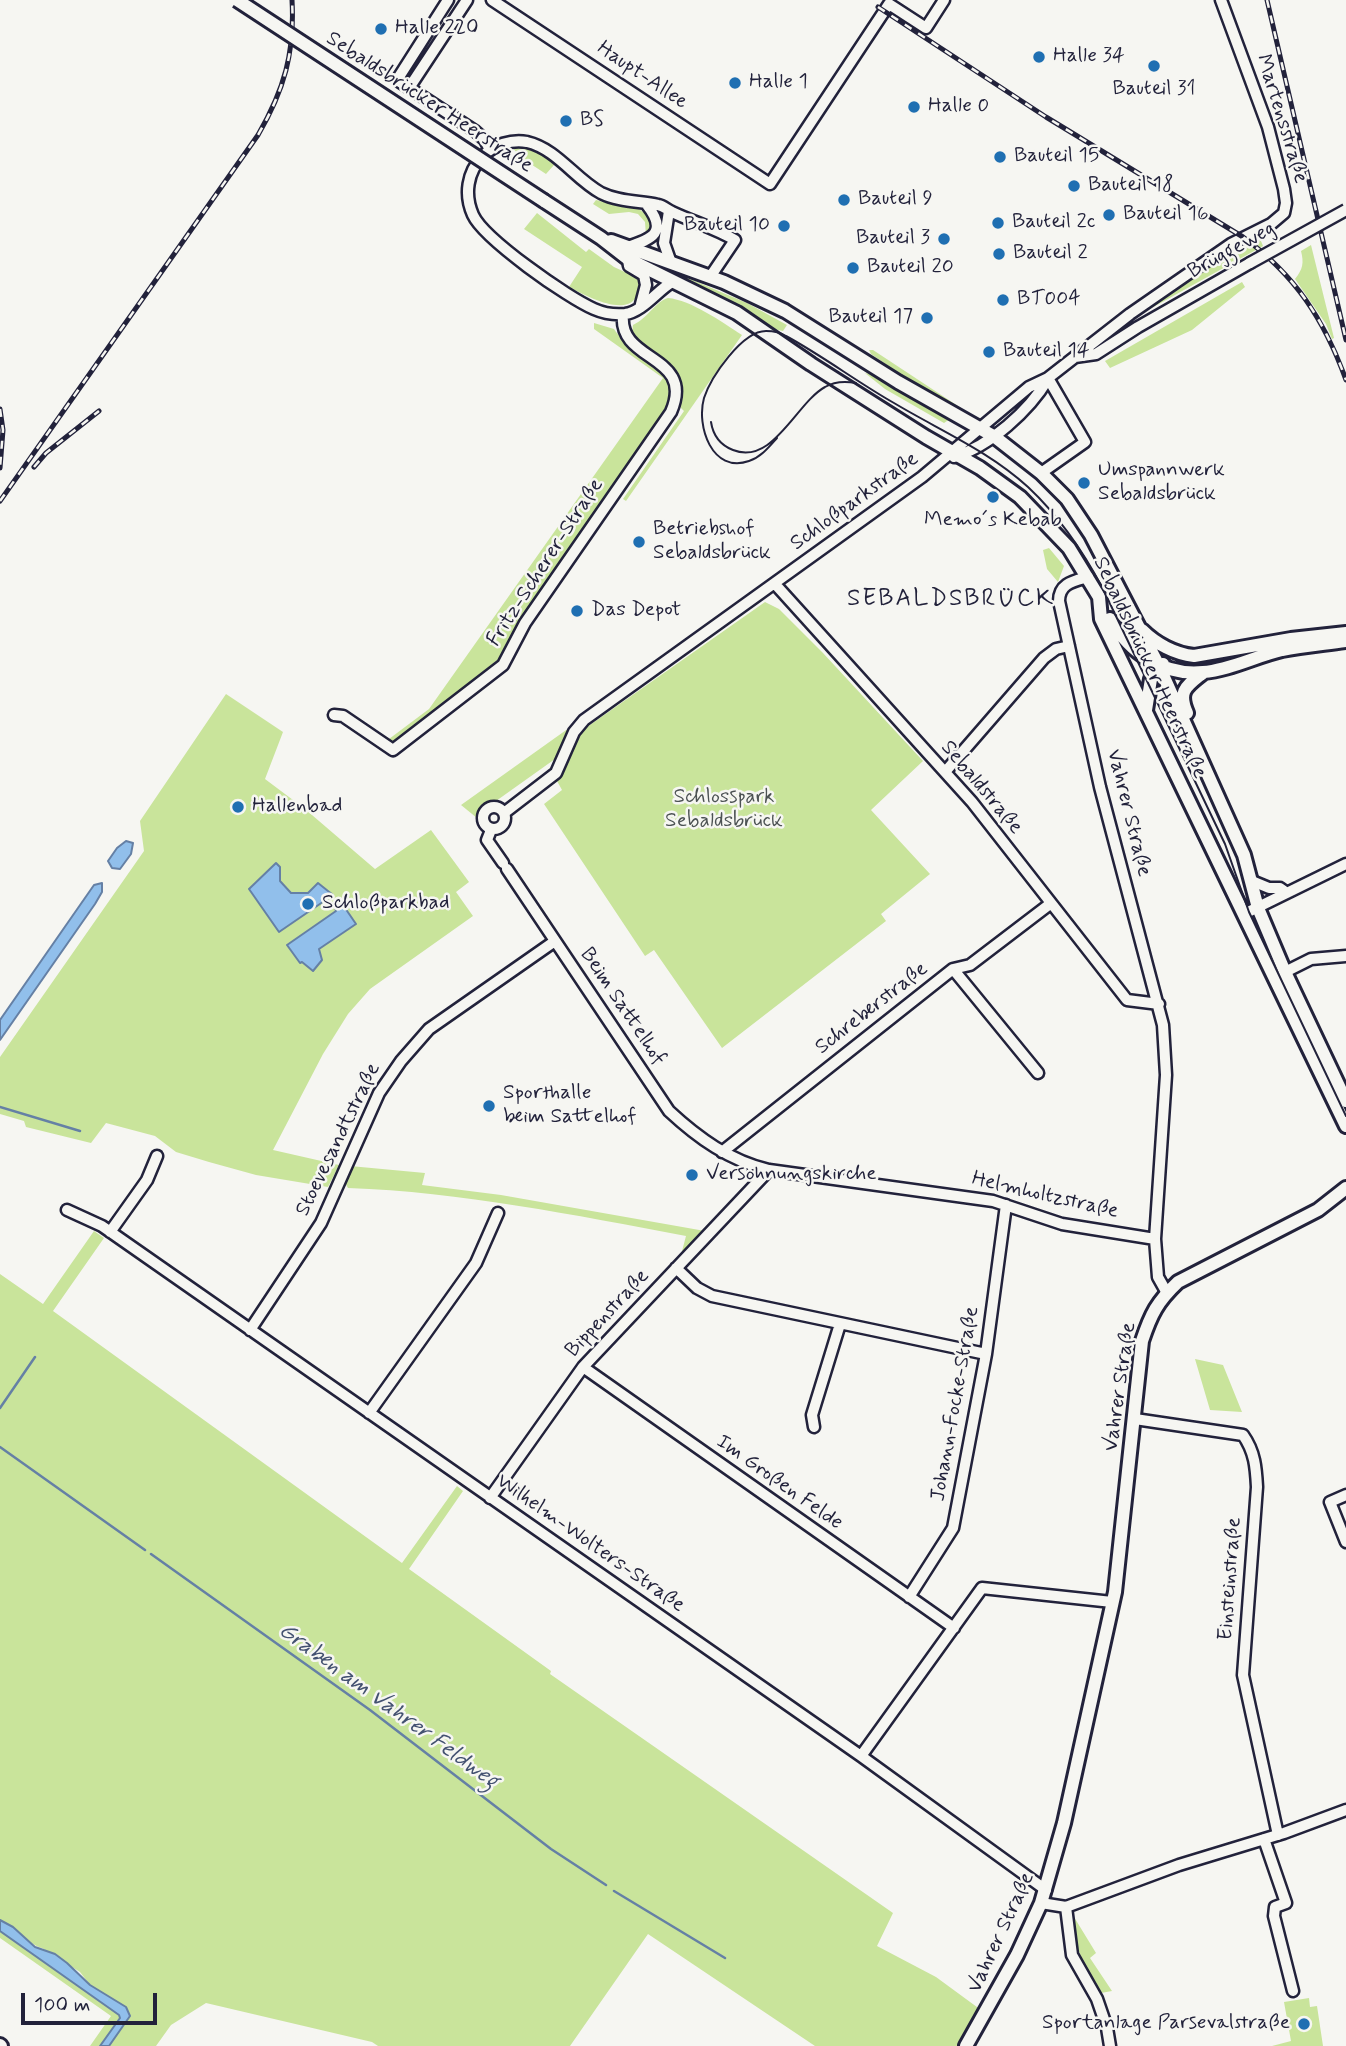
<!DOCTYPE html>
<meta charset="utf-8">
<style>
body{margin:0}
#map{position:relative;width:1346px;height:2046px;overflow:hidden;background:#f6f6f2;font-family:Mynerve,sans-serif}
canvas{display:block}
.scale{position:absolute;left:21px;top:1993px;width:136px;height:32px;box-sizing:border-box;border:4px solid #22223b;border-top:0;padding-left:9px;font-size:21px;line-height:24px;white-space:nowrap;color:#22223b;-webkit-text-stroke:5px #f6f6f2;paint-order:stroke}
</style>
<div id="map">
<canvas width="1346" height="2046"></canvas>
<div class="scale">100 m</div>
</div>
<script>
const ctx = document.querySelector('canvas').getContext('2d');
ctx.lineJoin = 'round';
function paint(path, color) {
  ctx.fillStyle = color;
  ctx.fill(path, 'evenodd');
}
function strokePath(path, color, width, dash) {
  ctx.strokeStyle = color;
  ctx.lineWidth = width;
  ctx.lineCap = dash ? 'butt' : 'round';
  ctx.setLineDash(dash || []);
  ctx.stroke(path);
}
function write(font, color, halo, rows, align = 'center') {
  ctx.font = font + ' Mynerve,sans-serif';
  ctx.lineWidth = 5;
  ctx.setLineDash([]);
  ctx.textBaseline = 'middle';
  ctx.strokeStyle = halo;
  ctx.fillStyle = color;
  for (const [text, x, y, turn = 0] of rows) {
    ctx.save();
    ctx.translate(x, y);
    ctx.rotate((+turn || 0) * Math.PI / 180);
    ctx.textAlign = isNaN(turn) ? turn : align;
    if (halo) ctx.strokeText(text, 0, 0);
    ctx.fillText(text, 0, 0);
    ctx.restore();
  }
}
const green = new Path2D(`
 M 513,148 C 530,146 542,153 554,165 L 546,174 L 520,157 Z
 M 596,200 L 623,207 L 639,209 L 652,219 L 652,231 L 646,236 L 645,222 L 638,214 L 629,212 L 609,214 L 593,204 Z
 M 537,213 L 586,252 L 589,249 L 614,267 L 640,279 C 641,325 592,299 569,287 L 582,267 L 524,229 Z
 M 1259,236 L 1263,246 L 1139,315 L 1158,300 Z
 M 1311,245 L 1334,338 L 1332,339 L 1326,324 L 1295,279 C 1303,269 1304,263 1301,251 Z
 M 645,260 L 747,303 L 787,325 L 783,331 L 768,328 Z
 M 1242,282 L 1245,287 L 1192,330 L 1110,368 L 1105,361 Z
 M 668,298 C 691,300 722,322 742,335 L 626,501 L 623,499 L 684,411 L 678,405 C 691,352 627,358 633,325 C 648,318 656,301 668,298 Z
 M 594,323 L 614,329 C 633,359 681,366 668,407 L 500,658 L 393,743 L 389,739 L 429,709 L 663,378 L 594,329 Z
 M 869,350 L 873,350 L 961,408 C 939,405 893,368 871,354 Z
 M 865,373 L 877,376 L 953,417 L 944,423 L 885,389 Z
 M 1049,548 L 1064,566 L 1058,582 L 1047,569 L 1043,550 Z
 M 765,602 L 779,609 L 823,653 L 923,761 L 871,810 L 930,874 L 881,914 L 886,921 L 722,1048 L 654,950 L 645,956 L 544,804 L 562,790 L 557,781 C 565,761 571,743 587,727 Z
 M 226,694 L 283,732 L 265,779 L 305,809 L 375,869 L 431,830 L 469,882 L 456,892 L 473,916 L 370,989 L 348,1014 L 323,1054 L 273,1150 L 339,1165 L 328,1187 L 256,1175 L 209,1162 L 176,1152 L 155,1136 L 106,1123 L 91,1143 L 26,1127 L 24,1121 L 0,1114 L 0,1057 L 144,851 L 140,821 Z
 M 576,723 L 555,759 L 489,806 L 477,818 L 461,805 Z
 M 350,1166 L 425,1173 L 422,1185 L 501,1195 L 705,1231 L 681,1255 L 686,1236 C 574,1215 461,1192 348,1188 L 344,1181 Z
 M 94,1231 L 104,1238 L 53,1311 L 402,1563 L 457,1486 L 463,1491 L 409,1569 L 551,1671 L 550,1674 L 893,1913 L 877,1946 L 936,1977 L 981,2010 L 959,2046 L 815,2046 L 648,1934 L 570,2046 L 378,2046 L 372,2042 L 206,2003 L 171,2025 L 156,2046 L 109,2046 L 127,2021 L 126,2007 L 90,1985 L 80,1972 L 42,1948 C 32,1946 11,1927 0,1920 L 0,1274 L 43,1304 Z
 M 1195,1359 L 1223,1365 L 1242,1412 L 1210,1410 Z
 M 1074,1917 L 1096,1953 L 1090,1958 L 1112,1991 L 1101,1993 C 1083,1964 1075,1952 1074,1917 Z
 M 0,1931 L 119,2015 L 120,2018 L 100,2046 L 90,2046 L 111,2016 L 0,1938 Z
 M 1309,1998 L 1310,2007 L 1317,2006 L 1323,2046 L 1272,2046 L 1291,2041 L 1284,2002 Z`);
const water = new Path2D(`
 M 126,841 L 133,843 L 131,854 L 120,869 L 112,868 L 108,861 L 117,848 Z
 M 276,863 L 280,867 L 280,881 L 291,893 L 308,893 L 318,883 L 333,895 L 279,932 L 249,889 Z
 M 102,883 L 102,892 L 95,904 L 0,1040 L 0,1020 L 94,885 Z
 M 339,905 L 343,905 L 356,924 L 319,949 L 322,960 L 313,971 L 302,962 L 300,963 L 287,945 L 336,911 L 335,908 Z
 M 0,1920 L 13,1927 L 35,1947 L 55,1954 L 67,1963 L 90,1985 L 126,2007 L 130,2016 L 109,2046 L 100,2046 L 120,2018 L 119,2015 L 0,1931 Z`);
const stream = new Path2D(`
 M 0,1107 L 80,1131
 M 0,1408 L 35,1357
 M 0,1447 L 145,1550
 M 151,1554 L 370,1710 L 551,1849 L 606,1885
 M 614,1891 L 725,1958`);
const minor = new Path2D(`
 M 448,0 L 397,80 L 475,131 L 485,140 L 490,150
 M 492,0 L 770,184 L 889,4 L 926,28 L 944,0
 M 409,88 L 467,0
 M 669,211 L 664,243 L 671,263
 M 627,247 C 653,239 668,232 647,205
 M 628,259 L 629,266 L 644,275 L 646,285 L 641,304
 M 672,282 C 657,291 642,312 625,314 C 614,315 603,313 594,309 C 568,298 484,239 473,215 C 464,195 467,172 483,156 C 493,145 512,139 527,142 C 557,149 575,179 601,193 C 619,202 640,201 658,205 C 664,206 667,210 672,212 C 693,222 715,228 735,240 L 710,277
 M 1075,357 L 1096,354 L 1138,327 L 1250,263
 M 954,457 C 990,446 1029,411 1048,379
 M 1041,473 L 1085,442 L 1048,378
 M 1088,577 C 1074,581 1059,583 1059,601 L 1100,787 L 1163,1025 L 1166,1075 L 1155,1239 L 1158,1277 L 1167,1293
 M 775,584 L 972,802 L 1127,1000 L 1159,1004
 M 334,715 L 343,716 L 393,750 L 503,665 L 525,623 L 671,412 C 696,354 618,363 623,315
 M 945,772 L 1044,658 L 1056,649 L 1069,646
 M483 818a11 11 0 1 1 22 0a11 11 0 1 1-22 0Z
 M 504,813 L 556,773 L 574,732 L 584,720 L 922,477 L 1029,387 L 1048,378 L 1130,314 L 1231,244 L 1271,224 L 1284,213 L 1286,203 L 1284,189 L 1268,127 L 1221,0
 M 491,830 L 487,840 L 503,863
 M 507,869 L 669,1111 C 698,1138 730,1161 769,1170 L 993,1201 L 1062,1224 L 1155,1239
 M 1252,881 L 1269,888 L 1280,888 L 1287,893
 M 1244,914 L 1346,864
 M 953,969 L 1038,1073
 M 1285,972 L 1311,959 L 1346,956
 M 722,1152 L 953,969 L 970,965 L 1050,904
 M 67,1210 L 102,1226 L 861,1756 L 1046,1890
 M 110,1232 L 147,1180 L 157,1156
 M 676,1268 L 697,1288 L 712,1296 L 986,1354
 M 250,1330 L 321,1223 L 379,1093 L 401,1061 L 429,1029 L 555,941
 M 583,1367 L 954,1628
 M 369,1413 L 476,1263 L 498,1213
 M 1135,1419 L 1243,1435 C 1255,1452 1256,1468 1257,1487 L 1243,1675 L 1278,1835
 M 814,1427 L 812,1415 L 840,1324
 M 1346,1495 L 1330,1502 L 1346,1542
 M 490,1498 L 583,1367 L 769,1170
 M 909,1597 L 953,1528 L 986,1354 L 1006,1205
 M 861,1756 L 982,1588 L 1112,1602
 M 1264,1839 L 1286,1903 L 1275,1907 L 1274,1916 L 1293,1991
 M 1041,1903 L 1066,1907 L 1179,1865 L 1284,1833 L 1346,1810
 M 1066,1907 L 1072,1955 L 1097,1999 L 1107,2028 L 1110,2046`);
const major = new Path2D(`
 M 544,201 L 601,238 L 628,259 L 737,313 L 811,364 L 926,437 L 980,468 L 1020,497 L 1069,548 L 1099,597 L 1101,619 L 1346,1126
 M 611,241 L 724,282 L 785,311 L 898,382 L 995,437 L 1041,473 L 1067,499 L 1091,535 L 1159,666 L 1244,855 L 1258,908 L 1285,972 L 1346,1101
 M 1110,619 C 1130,653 1163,676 1203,672 C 1230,670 1256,656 1282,650 C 1303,646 1325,644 1346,641
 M 1142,630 C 1156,644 1175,654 1194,656 L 1291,639 L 1346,633
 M 1146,710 L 1151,679 L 1163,664
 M 1187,713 C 1177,690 1187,686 1204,672
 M 0,2045 L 1,2046
 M 966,2046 L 1017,1955 L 1041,1903 L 1064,1823 L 1115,1592 L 1142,1341 C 1151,1314 1157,1302 1178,1282 L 1318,1210 L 1346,1188`);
const tram = new Path2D(`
 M 711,422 C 713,435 720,445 733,450 C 773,466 796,403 825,387 C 835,381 845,381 856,383
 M 777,438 C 769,447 761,457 749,461 C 712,474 696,426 704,398 C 711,377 742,331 766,331 C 773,331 780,332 786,336 C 823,356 857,382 894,403 C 939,430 989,451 1028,487 C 1060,517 1083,551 1103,589 L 1225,844 L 1249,912 L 1346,1116`);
const rail = new Path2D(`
 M 1267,0 L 1346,340
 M 878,7 L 1046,117 L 1243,237 C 1295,275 1324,319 1346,380
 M 0,409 L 3,430 L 0,468
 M 34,467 L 46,453 L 99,411
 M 0,501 L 258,135 C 284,90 295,53 292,0`);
const minorBridge = new Path2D(`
 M 1250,263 L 1346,210`);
const majorBridge = new Path2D(`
 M 237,0 L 544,201`);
const markers = [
 [381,29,7,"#1f6fb2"],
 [1039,57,7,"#1f6fb2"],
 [1154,66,7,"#1f6fb2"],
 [735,83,7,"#1f6fb2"],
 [914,107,7,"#1f6fb2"],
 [566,121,7,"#1f6fb2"],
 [1000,157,7,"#1f6fb2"],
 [1074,186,7,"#1f6fb2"],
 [844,200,7,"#1f6fb2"],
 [1109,215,7,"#1f6fb2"],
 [998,223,7,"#1f6fb2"],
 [784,226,7,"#1f6fb2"],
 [944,239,7,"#1f6fb2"],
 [999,254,7,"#1f6fb2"],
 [853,268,7,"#1f6fb2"],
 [1003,300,7,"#1f6fb2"],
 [927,318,7,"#1f6fb2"],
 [989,352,7,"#1f6fb2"],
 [1084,483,7,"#1f6fb2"],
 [993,497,7,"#1f6fb2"],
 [639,542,7,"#1f6fb2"],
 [577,611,7,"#1f6fb2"],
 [238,807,7,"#1f6fb2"],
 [308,904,7,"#1f6fb2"],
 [489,1106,7,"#1f6fb2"],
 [692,1175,7,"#1f6fb2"],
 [1304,2024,7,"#1f6fb2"]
];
const poiNames = [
 ["Halle 220",395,29],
 ["Halle 34",1053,57],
 ["Halle 1",749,83],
 ["Bauteil 31",1154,90,"center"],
 ["Halle 0",928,107],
 ["BS",580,121],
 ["Bauteil 15",1014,157],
 ["Bauteil 18",1088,186],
 ["Bauteil 9",858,200],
 ["Bauteil 16",1123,215],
 ["Bauteil 2c",1012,223],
 ["Bauteil 10",770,226,"right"],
 ["Bauteil 3",930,239,"right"],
 ["Bauteil 2",1013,254],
 ["Bauteil 20",867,268],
 ["BT004",1017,300],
 ["Bauteil 17",913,318,"right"],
 ["Bauteil 14",1003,352],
 ["Umspannwerk",1098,471],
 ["Sebaldsbrück",1098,495],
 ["Memo´s Kebab",993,521,"center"],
 ["Betriebshof",653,530],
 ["Sebaldsbrück",653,554],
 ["Das Depot",591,611],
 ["Hallenbad",252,807],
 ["Schloßparkbad",322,904],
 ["Sporthalle",503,1094],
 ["beim Sattelhof",503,1118],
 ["Versöhnungskirche",706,1175],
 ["Sportanlage Parsevalstraße",1290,2024,"right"]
];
const streetNames = [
 ["Haupt-Allee",642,76,34],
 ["Sebaldsbrücker Heerstraße",429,103,33],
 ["Martensstraße",1281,119,73],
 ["Brüggeweg",1232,251,-29],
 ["Schloßparkstraße",855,502,-36],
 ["Fritz-Scherer-Straße",546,563,-57],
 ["Sebaldsbrücker Heerstraße",1149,668,65],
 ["Sebaldstraße",981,788,50],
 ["Vahrer Straße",1128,813,76],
 ["Beim Sattelhof",622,1007,56],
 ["Schreberstraße",872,1009,-38],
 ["Stoevesandtstraße",339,1140,-64],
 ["Helmholtzstraße",1045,1196,13],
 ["Bippenstraße",608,1314,-47],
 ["Vahrer Straße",1121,1387,-82],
 ["Johann-Focke-Straße",956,1404,-80],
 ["Im Großen Felde",779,1483,35],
 ["Wilhelm-Wolters-Straße",590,1544,35],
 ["Einsteinstraße",1231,1579,-86],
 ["Vahrer Straße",1002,1933,-65]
];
const parkNames = [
 ["Schlosspark",724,798],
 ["Sebaldsbrück",724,822]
];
const waterNames = [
 ["Graben am Vahrer Feldweg",388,1707,36]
];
const quarterNames = [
 ["SEBALDSBRÜCK",951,600]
];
paint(green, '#c9e49b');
paint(water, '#91bfeb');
strokePath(water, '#6580a5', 2);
strokePath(stream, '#6580a5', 2.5);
strokePath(minor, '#22223b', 15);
strokePath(major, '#22223b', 18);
strokePath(minor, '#f6f6f2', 10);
strokePath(major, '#f6f6f2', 12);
strokePath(tram, '#22223b', 2);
strokePath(rail, '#22223b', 5);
strokePath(rail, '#f6f6f2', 2.5, [8]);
strokePath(minorBridge, '#22223b', 15, []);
strokePath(majorBridge, '#22223b', 18, []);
strokePath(minorBridge, '#f6f6f2', 10);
strokePath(majorBridge, '#f6f6f2', 12);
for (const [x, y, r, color] of markers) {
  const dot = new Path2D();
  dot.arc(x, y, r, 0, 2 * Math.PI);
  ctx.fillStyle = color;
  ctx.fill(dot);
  strokePath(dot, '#f6f6f2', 2.5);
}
write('21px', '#22223b', '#f6f6f2', poiNames, 'left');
write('21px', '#22223b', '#f6f6f2', streetNames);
write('21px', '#4c5253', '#f6f6f2', parkNames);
write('italic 23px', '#435170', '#f6f6f2', waterNames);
ctx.letterSpacing = '2px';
write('24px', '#22223b', '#f6f6f2', quarterNames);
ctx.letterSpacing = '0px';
</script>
